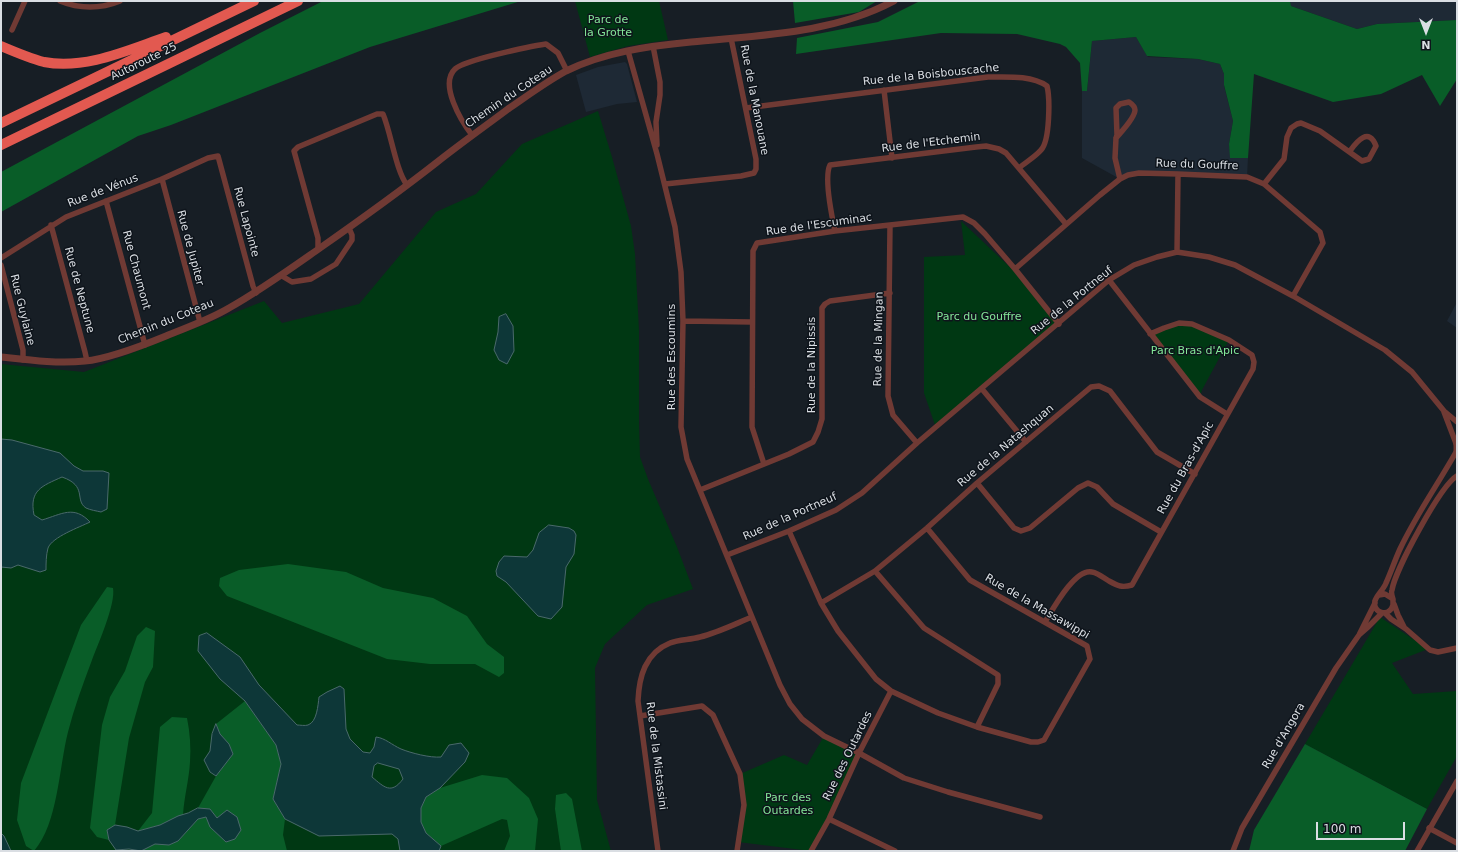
<!DOCTYPE html>
<meta charset="utf-8">
<style>
body{margin:0}
#map{position:relative;width:1458px;height:852px;overflow:hidden;background:#171e25;font-family:"DejaVu Sans",sans-serif}
canvas{display:block}
.frame{position:absolute;inset:0;border:2px solid #dadee3;pointer-events:none}
.north{position:absolute;left:1406px;top:12px;width:40px;height:40px;-webkit-text-stroke:3px #0e141b;paint-order:stroke;rotate:180deg;font-size:11px;font-weight:700;line-height:16px;text-align:center;color:#dadee3}
.north::after{content:'';display:block;margin:auto;width:14px;height:18px;background:#dadee3;clip-path:polygon(50% 0,100% 100%,50% 72%,0 100%)}
.scale{position:absolute;left:1316px;top:822px;width:89px;height:18px;box-sizing:border-box;border:2px solid #dadee3;border-top:0;padding-left:5px;font-size:12px;line-height:14px;white-space:nowrap;color:#dadee3;-webkit-text-stroke:3px #0e141b;paint-order:stroke}
</style>
<div id="map">
<canvas width="1458" height="852"></canvas>
<div class="frame"></div>
<div class="north">N</div>
<div class="scale">100 m</div>
</div>
<script>
const ctx = document.querySelector('canvas').getContext('2d');
ctx.lineJoin = 'round';
function paint(path, color) {
  ctx.fillStyle = color;
  ctx.fill(path, 'evenodd');
}
function strokePath(path, color, width, dash) {
  ctx.strokeStyle = color;
  ctx.lineWidth = width;
  ctx.lineCap = dash ? 'butt' : 'round';
  ctx.setLineDash(dash || []);
  ctx.stroke(path);
}
function write(font, color, halo, rows, align = 'center') {
  ctx.font = font + ' "DejaVu Sans",sans-serif';
  ctx.lineWidth = 3;
  ctx.setLineDash([]);
  ctx.textBaseline = 'middle';
  ctx.strokeStyle = halo;
  ctx.fillStyle = color;
  for (const [text, x, y, turn = 0] of rows) {
    ctx.save();
    ctx.translate(x, y);
    ctx.rotate((+turn || 0) * Math.PI / 180);
    ctx.textAlign = isNaN(turn) ? turn : align;
    if (halo) ctx.strokeText(text, 0, 0);
    ctx.fillText(text, 0, 0);
    ctx.restore();
  }
}
const built = new Path2D(`
 M 1290,1 L 1457,1 L 1457,20 L 1377,24 L 1357,29 L 1291,6 Z
 M 1136,37 L 1148,57 L 1198,59 L 1220,64 L 1224,74 L 1224,86 L 1233,121 L 1229,144 L 1231,158 L 1248,158 L 1247,177 L 1139,173 L 1120,179 L 1082,158 L 1082,91 L 1087,91 L 1092,41 Z
 M 625,62 L 627,64 L 637,102 L 617,104 L 586,112 L 576,75 L 598,67 Z
 M 1457,302 L 1457,328 L 1447,321 Z`);
const green = new Path2D(`
 M 575,1 L 659,1 L 668,40 L 628,46 L 590,57 Z
 M 598,111 L 612,157 L 631,226 L 635,254 L 639,330 L 639,422 L 640,457 L 648,479 L 677,547 L 693,589 L 647,605 L 605,644 L 595,668 L 597,800 L 611,851 L 1,851 L 1,364 L 84,372 L 264,301 L 282,323 L 359,304 L 436,212 L 476,194 L 522,144 Z
 M 961,221 L 1013,270 L 1056,323 L 936,428 L 924,393 L 924,257 L 965,255 Z
 M 1192,324 L 1229,340 L 1202,390 L 1200,397 L 1150,334 L 1164,328 Z
 M 1380,617 L 1428,649 L 1392,663 L 1413,694 L 1457,691 L 1457,756 L 1427,809 L 1305,744 Z
 M 824,736 L 859,753 L 811,851 L 738,842 L 744,805 L 740,774 L 784,755 L 807,765 Z`);
const forest = new Path2D(`
 M 323,1 L 521,1 L 370,47 L 171,125 L 138,136 L 1,212 L 1,172 L 260,33 Z
 M 793,1 L 877,1 L 859,12 L 795,23 Z
 M 920,1 L 1290,1 L 1291,6 L 1357,29 L 1377,24 L 1457,20 L 1457,79 L 1440,106 L 1422,75 L 1381,94 L 1333,102 L 1254,74 L 1248,158 L 1230,158 L 1229,144 L 1233,121 L 1224,85 L 1224,74 L 1220,64 L 1198,59 L 1147,56 L 1136,37 L 1092,41 L 1087,91 L 1082,91 L 1080,63 L 1066,47 L 1060,44 L 1017,34 L 941,33 L 796,54 L 797,38 L 878,22 Z
 M 288,564 L 346,572 L 383,588 L 433,598 L 467,616 L 487,644 L 504,657 L 504,673 L 499,677 L 475,664 L 430,664 L 387,659 L 227,596 L 219,586 L 220,578 L 239,570 Z
 M 107,587 L 113,588 C 116,604 98,644 92,660 C 83,684 74,708 68,732 C 59,767 58,824 34,851 L 26,846 L 17,820 L 21,783 L 81,625 Z
 M 146,627 L 155,631 L 153,667 L 145,682 L 129,738 L 115,825 L 107,830 L 109,840 L 97,837 L 90,828 L 102,725 L 110,697 L 125,671 L 137,636 Z
 M 245,701 L 276,745 L 281,764 L 273,799 L 285,819 L 283,835 L 287,851 L 141,851 L 155,844 L 169,845 L 178,841 L 198,819 L 207,817 L 217,819 L 210,809 L 198,808 L 216,776 L 233,754 L 229,744 L 220,735 L 216,724 Z
 M 172,717 L 187,718 C 190,733 191,747 190,762 C 189,780 184,797 183,815 L 160,825 L 138,831 L 152,813 L 160,727 Z
 M 1305,744 L 1427,809 L 1405,851 L 1249,851 L 1254,830 Z
 M 482,775 L 507,778 L 529,798 L 538,819 L 535,851 L 504,851 L 510,836 L 507,820 L 502,819 L 441,846 L 426,833 L 421,822 L 421,808 L 426,797 L 440,788 Z
 M 566,793 L 572,799 L 582,851 L 561,851 L 555,809 L 556,795 Z`);
const water = new Path2D(`
 M 506,314 L 513,326 L 514,351 L 507,364 L 499,360 L 494,350 L 498,332 L 499,317 Z
 M 1,439 L 12,440 L 60,453 L 74,466 L 83,471 L 103,471 L 109,473 L 107,509 L 101,512 C 97,511 90,510 86,508 C 74,500 88,486 62,477 C 42,486 29,490 34,515 L 42,520 C 62,514 74,505 90,522 C 80,527 52,537 48,548 C 46,555 46,564 46,570 L 40,572 L 18,565 L 11,568 L 1,567 Z
 M 549,525 L 569,528 L 574,531 L 576,535 L 574,554 L 566,567 L 562,607 L 551,619 L 538,616 L 506,582 L 497,576 L 496,571 L 499,562 L 504,556 L 527,557 L 533,550 L 539,533 Z
 M 207,633 L 240,657 L 259,685 L 297,725 C 300,725 305,726 308,725 C 317,722 318,705 319,697 L 327,692 L 340,686 L 344,689 L 346,729 L 350,739 L 363,752 L 370,753 L 374,747 L 376,737 C 385,738 392,745 401,749 C 411,753 430,758 441,757 L 449,745 L 461,743 L 469,753 L 465,762 L 440,788 L 426,797 L 421,808 L 421,822 L 426,833 L 441,846 L 439,851 L 400,851 L 398,839 L 392,834 L 319,836 L 285,819 L 273,799 L 281,764 L 276,745 L 245,701 L 220,679 L 198,651 L 199,636 ZM 378,763 L 399,769 L 403,779 C 391,795 384,787 372,777 L 374,766 Z
 M 216,724 L 220,734 L 229,744 L 233,754 L 216,776 L 210,772 L 204,760 L 210,751 L 212,734 Z
 M 198,808 L 210,809 L 217,818 L 227,810 L 237,817 L 241,830 L 235,839 L 226,842 L 210,827 L 206,817 L 198,819 L 178,841 L 169,845 L 155,844 L 141,851 L 129,849 L 116,850 L 109,840 L 107,830 L 115,825 L 127,827 L 138,831 L 160,825 L 178,816 L 188,813 Z
 M 1,833 L 4,836 L 11,851 L 1,851 Z`);
const minor = new Path2D(`
 M 60,1 C 79,9 101,9 120,1
 M 12,30 L 25,1
 M 653,46 L 660,82 L 660,95 L 656,122 L 657,145
 M 628,51 L 657,154 L 675,227 L 681,272 L 683,321 L 681,427 L 687,459 L 780,685 L 790,704 L 802,719 L 824,736 L 859,753 L 904,778 L 948,792 L 1040,817
 M 884,90 L 892,158
 M 746,108 L 988,77 C 1007,77 1031,75 1047,86 C 1050,98 1050,141 1041,150 C 1035,157 1026,162 1019,168
 M 472,135 C 461,121 439,84 455,69 C 464,60 532,46 546,44 L 558,53 L 567,71
 M 1116,138 C 1121,132 1135,118 1135,110 C 1135,106 1132,104 1129,102 L 1120,104 L 1116,108 L 1117,135 L 1116,138 L 1115,158 L 1120,179
 M 162,179 L 200,322
 M 665,184 L 741,176 L 754,173 L 756,169 L 756,159 L 731,38
 M 1264,184 L 1284,159 L 1287,137 L 1291,128 L 1297,124 L 1301,123 L 1320,131 L 1362,161 L 1369,159 L 1376,146 C 1369,127 1357,141 1350,151
 M 106,201 L 145,345
 M 51,225 L 85,352 L 87,361
 M 890,226 L 888,396 L 893,415 L 917,443
 M 835,231 C 832,217 824,177 830,165 L 976,147 L 986,146 L 999,149 L 1006,153 L 1066,224
 M 318,249 L 318,238 L 294,151 L 298,147 L 377,114 L 383,114 C 391,133 396,171 407,185
 M 1177,252 L 1178,174
 M 1,258 L 66,217 L 162,179 L 208,158 L 218,156 L 253,286 L 256,293
 M 1,265 L 23,350 L 23,360
 M 1015,269 L 1100,195 L 1120,179 L 1128,175 L 1139,173 L 1178,174 L 1247,177 L 1264,184 L 1320,232 L 1323,243 L 1293,296
 M 282,276 L 292,282 L 311,279 L 336,264 L 352,240 L 352,235 L 349,228
 M 1109,280 L 1200,397 L 1227,414
 M 683,321 L 752,322
 M 982,389 L 1026,442
 M 1444,412 L 1457,446
 M 764,464 L 752,427 L 753,251 L 757,243 L 835,231 L 963,217 L 974,223 L 985,234 L 1015,269 L 1059,324
 M 977,483 L 1014,528 L 1021,531 L 1030,528 L 1078,488 L 1088,483 L 1097,487 L 1113,504 L 1161,532
 M 700,490 L 789,454 L 813,442 L 818,432 L 822,419 L 822,308 L 825,304 L 830,301 L 890,293
 M 789,531 L 821,603 L 838,631 L 876,679 L 891,691 L 938,713 L 977,727 L 1031,742 L 1038,742 L 1044,740 L 1090,659 L 1087,646 L 970,580 L 927,528
 M 727,555 L 789,531 L 836,510 L 862,493 L 917,443 L 1109,280 L 1134,265 L 1157,257 L 1177,252 L 1209,257 L 1235,265 L 1293,296 L 1385,350 L 1412,372 L 1444,411 L 1457,422
 M 875,571 L 924,628 L 998,675 L 998,684 L 977,727
 M 1379,595 L 1385,594 L 1393,599 L 1393,605 C 1389,618 1372,613 1375,601 C 1376,596 1384,589 1386,583 C 1391,572 1395,560 1400,549 C 1416,515 1438,484 1456,452
 M 1393,599 C 1392,596 1391,592 1392,590 C 1395,570 1441,485 1457,476
 M 821,603 L 875,571 L 927,528 L 977,483 L 1091,387 L 1099,386 L 1110,391 L 1157,452 L 1195,474
 M 1394,604 L 1398,615 L 1404,627
 M 1385,613 L 1391,619 L 1406,629 L 1430,650 L 1438,652 L 1457,648
 M 1045,622 C 1053,609 1075,568 1092,572 C 1098,573 1104,578 1109,581 C 1118,586 1122,588 1132,585 L 1253,369 L 1254,362 L 1252,355 L 1229,340 L 1192,324 L 1179,323 L 1164,328 L 1150,334
 M 1359,635 L 1367,628 L 1382,613
 M 640,716 L 702,706 L 713,715 L 740,774 L 744,805 L 737,851
 M 829,819 L 895,851
 M 1429,828 L 1457,843
 M 658,851 L 638,701 C 639,677 645,653 670,643 C 679,639 690,640 700,637 C 717,633 735,624 752,617
 M 811,851 L 829,819 L 859,753 L 891,691
 M 1233,851 L 1242,828 L 1336,668 L 1359,635 L 1375,603
 M 1417,851 L 1457,781`);
const tertiary = new Path2D(`
 M 1,357 C 28,360 58,364 85,361 C 109,359 144,345 166,336 C 187,327 209,320 229,308 C 261,290 290,269 320,248 C 360,220 399,192 436,163 C 460,144 484,127 508,109 C 527,96 546,82 566,71 C 605,52 649,46 691,42 C 760,35 832,34 894,1
 M 1457,444 L 1457,454`);
const motorway = new Path2D(`
 M 1,46 C 15,52 29,58 44,62 C 85,70 128,50 166,37
 M 1,123 L 254,1
 M 1,145 L 298,1`);
const parkNames = [
 ["Parc de",608,20],
 ["la Grotte",608,33],
 ["Parc du Gouffre",979,317],
 ["Parc Bras d'Apic",1195,351],
 ["Parc des",788,798],
 ["Outardes",788,811]
];
const streetNames = [
 ["Autoroute 25",144,62,-26],
 ["Rue de la Boisbouscache",931,75,-6],
 ["Chemin du Coteau",509,97,-34],
 ["Rue de la Manouane",754,100,79],
 ["Rue de l'Etchemin",931,143,-7],
 ["Rue du Gouffre",1197,165,2],
 ["Rue de Vénus",103,191,-21],
 ["Rue Lapointe",246,222,75],
 ["Rue de l'Escuminac",819,225,-8],
 ["Rue de Jupiter",190,248,75],
 ["Rue Chaumont",136,270,75],
 ["Rue de Neptune",79,290,75],
 ["Rue de la Portneuf",1072,301,-39],
 ["Rue Guylaine",22,310,76],
 ["Chemin du Coteau",166,322,-22],
 ["Rue de la Mingan",879,339,-89],
 ["Rue des Escoumins",672,357,-90],
 ["Rue de la Nipissis",812,365,-90],
 ["Rue de la Natashquan",1006,446,-40],
 ["Rue du Bras-d'Apic",1186,468,-61],
 ["Rue de la Portneuf",790,517,-24],
 ["Rue de la Massawippi",1037,607,30],
 ["Rue d'Angora",1284,736,-60],
 ["Rue de la Mistassini",656,756,83],
 ["Rue des Outardes",848,756,-64]
];
paint(built, '#1e2935');
paint(green, '#003813');
paint(forest, '#095d28');
paint(water, '#0d3738');
strokePath(water, '#4a696b', 1);
strokePath(minor, '#703a34', 5.5);
strokePath(tertiary, '#703a34', 7);
strokePath(motorway, '#e25950', 10);
write('11px', '#84e799', '#0e141b', parkNames);
write('11px', '#dadee3', '#0e141b', streetNames);
</script>
